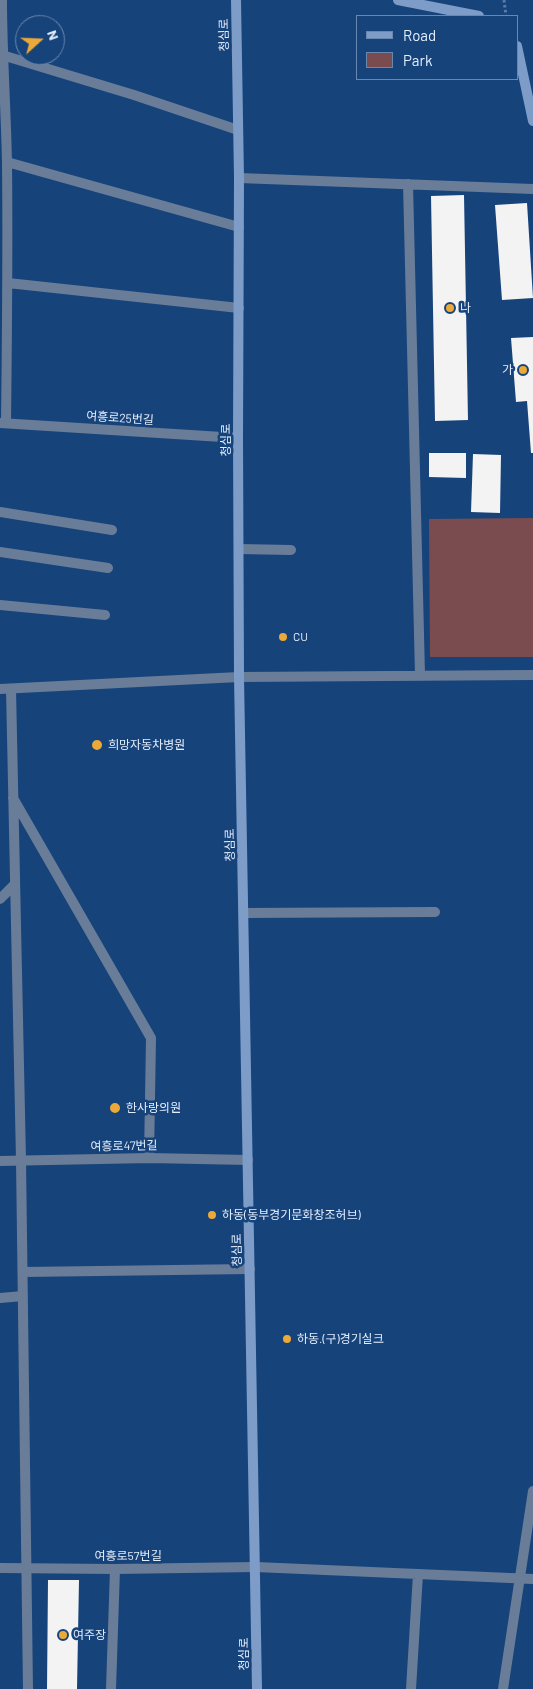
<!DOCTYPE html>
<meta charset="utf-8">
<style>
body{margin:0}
#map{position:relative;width:533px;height:1689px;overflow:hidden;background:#17437b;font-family:Barlow,sans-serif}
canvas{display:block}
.legend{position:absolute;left:356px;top:15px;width:162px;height:65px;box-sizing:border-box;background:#17437b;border:1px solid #6987af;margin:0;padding:6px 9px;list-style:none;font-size:15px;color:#e4eefc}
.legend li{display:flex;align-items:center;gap:10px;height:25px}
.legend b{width:25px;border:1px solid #6987af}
.north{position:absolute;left:15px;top:15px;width:50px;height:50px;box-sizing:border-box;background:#17437b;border:1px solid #6987af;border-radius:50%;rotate:70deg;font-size:14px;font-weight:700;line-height:20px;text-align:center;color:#e4eefc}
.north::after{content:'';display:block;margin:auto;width:18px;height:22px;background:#eba939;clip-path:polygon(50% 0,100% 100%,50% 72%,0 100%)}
</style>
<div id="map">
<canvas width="533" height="1689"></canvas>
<ul class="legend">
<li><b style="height:6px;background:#7d9dc8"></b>Road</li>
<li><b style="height:14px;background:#7b4c4f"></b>Park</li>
</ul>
<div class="north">N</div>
</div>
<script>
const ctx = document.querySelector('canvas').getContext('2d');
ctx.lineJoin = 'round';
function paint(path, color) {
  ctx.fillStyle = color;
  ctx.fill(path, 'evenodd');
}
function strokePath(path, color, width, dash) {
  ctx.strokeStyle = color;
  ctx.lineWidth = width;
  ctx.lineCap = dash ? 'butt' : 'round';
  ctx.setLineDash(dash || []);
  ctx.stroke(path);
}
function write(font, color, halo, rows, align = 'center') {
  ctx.font = font + ' Barlow,"Noto Sans KR",sans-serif';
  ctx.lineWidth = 5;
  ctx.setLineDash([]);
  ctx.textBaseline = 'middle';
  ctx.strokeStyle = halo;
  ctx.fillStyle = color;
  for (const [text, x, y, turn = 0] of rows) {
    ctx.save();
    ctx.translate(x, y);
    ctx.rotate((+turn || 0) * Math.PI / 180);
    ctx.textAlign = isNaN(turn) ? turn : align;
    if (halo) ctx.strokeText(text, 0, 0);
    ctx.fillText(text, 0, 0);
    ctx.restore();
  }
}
const green = new Path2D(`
 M 533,518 L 533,657 L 430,657 L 429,519 Z`);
const building = new Path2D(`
 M 464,195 L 468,420 L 435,421 L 431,196 Z
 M 527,203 L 533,298 L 502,300 L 495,205 Z
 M 533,337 L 533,453 L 531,453 L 527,401 L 516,402 L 511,338 Z
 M 429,453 L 466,453 L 466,478 L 429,477 Z
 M 473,454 L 501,455 L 500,513 L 471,512 Z
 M 48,1580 L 79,1580 L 77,1689 L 47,1689 Z`);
const path = new Path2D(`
 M 504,0 L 506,16`);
const lane = new Path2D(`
 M 2,0 C 2,55 6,109 7,164 C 8,250 7,337 6,423
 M 2,55 L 134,95 L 238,130
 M 7,162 L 239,227
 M 239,178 L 533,189
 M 408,184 L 420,675
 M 8,283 L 239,308
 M 0,512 L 112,530
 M 239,549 L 291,550
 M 0,552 L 108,568
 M 0,605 L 105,615
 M 239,677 L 533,675
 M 11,689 L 21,1160 L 28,1689
 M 13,798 L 151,1038 L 149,1158
 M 0,899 L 15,884
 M 244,913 L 435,912
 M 23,1272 L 250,1269
 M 0,1298 L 23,1296
 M 256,1567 L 533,1579
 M 111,1689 L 115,1569
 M 411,1689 L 418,1574
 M 503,1689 L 533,1491`);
const street = new Path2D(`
 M 0,423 L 238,438
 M 0,689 L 239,677
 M 0,1161 L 149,1158 L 248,1160
 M 0,1568 L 115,1569 L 256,1567`);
const secondary = new Path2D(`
 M 236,0 L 239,178 L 238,438 L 239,677 L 257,1689
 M 398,0 L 479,16
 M 517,46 L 533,121`);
const markers = [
 [450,308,5,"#eba939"],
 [523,370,5,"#eba939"],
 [283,637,5,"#eba939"],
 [97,745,6,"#eba939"],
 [115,1108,6,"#eba939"],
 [212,1215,5,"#eba939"],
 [287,1339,5,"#eba939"],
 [63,1635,5,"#eba939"]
];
const streetNames = [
 ["청심로",224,35,-91],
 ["여흥로25번길",120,418,4],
 ["청심로",226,440,-90],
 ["청심로",230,845,-91],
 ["여흥로47번길",124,1146,-1],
 ["청심로",237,1250,-91],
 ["여흥로57번길",128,1556],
 ["청심로",244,1654,-90]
];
const poiNames = [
 ["나",460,308],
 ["가",513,370,"right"],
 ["CU",293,637],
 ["희망자동차병원",108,745],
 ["한사랑의원",126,1108],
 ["하동(동부경기문화창조허브)",222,1215],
 ["하동.(구)경기실크",297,1339],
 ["여주장",73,1635]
];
paint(green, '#7b4c4f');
paint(building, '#f3f3f3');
strokePath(path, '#5d7da7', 3, [2.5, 2.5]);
strokePath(lane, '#697d99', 10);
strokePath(street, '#697d99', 10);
strokePath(secondary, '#7d9dc8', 10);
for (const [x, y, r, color] of markers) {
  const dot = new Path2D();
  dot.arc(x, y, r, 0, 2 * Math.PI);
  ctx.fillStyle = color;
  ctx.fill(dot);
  strokePath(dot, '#17437b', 2);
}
write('12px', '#e4eefc', '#17437b', streetNames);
write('12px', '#e4eefc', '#17437b', poiNames, 'left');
</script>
